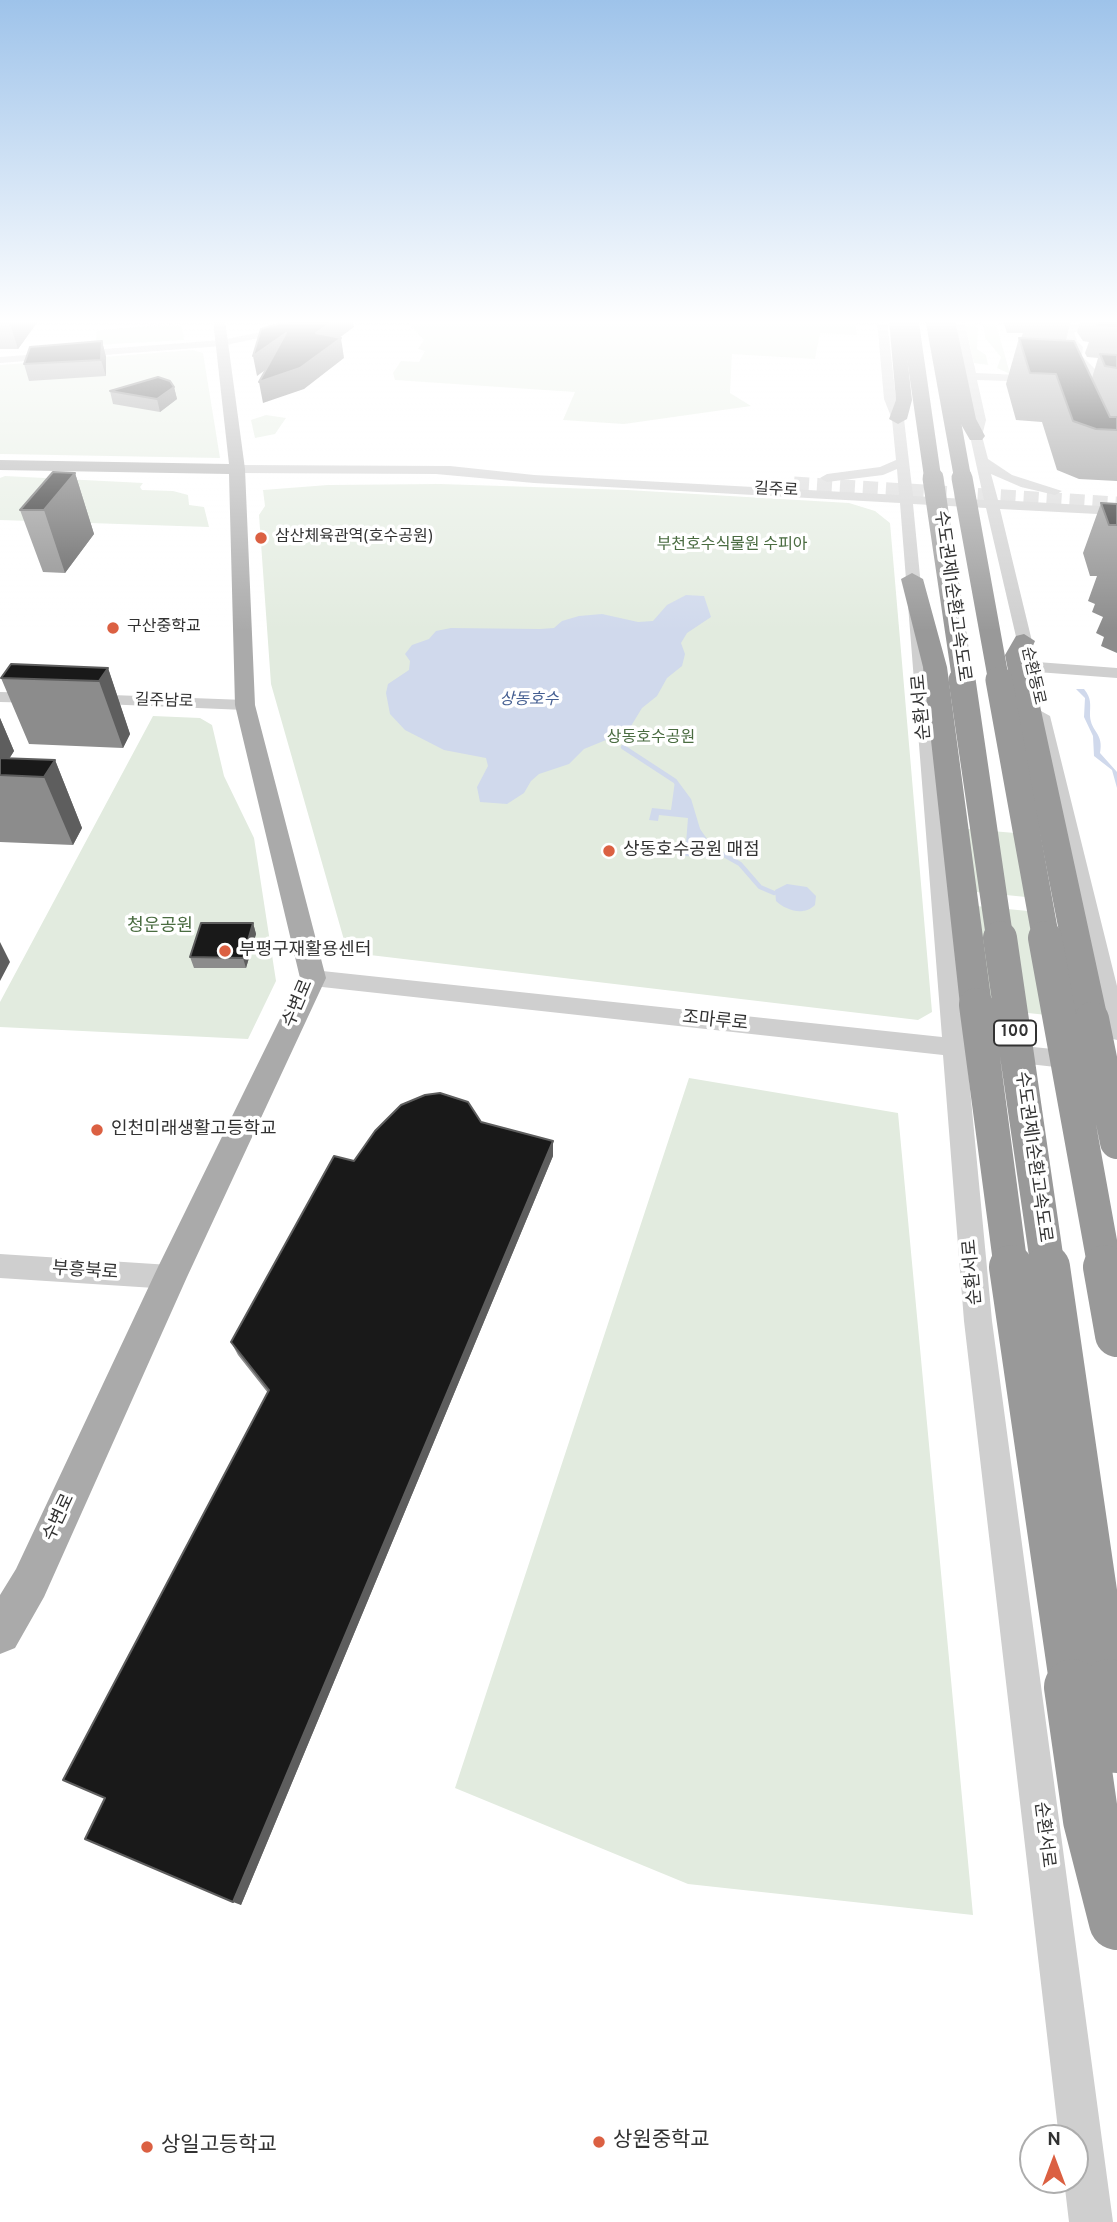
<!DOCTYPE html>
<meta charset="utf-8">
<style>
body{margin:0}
#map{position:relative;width:1117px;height:2222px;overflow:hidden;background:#fff;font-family:Overpass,sans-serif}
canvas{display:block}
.north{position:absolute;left:1019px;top:2124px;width:70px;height:70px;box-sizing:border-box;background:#fff;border:2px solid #adadad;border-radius:50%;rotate:0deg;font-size:19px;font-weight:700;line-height:28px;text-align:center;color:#323232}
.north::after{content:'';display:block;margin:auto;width:24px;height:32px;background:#db6042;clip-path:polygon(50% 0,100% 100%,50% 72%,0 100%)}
</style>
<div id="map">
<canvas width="1117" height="2222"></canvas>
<div class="north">N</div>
</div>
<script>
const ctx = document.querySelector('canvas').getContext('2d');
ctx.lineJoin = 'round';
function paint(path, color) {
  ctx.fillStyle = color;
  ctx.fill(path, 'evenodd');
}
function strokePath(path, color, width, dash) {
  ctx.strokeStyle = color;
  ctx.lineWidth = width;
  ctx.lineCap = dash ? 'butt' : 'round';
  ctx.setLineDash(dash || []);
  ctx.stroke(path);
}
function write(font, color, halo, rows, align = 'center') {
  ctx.font = font + ' Overpass,"Noto Sans KR",sans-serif';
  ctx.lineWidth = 7;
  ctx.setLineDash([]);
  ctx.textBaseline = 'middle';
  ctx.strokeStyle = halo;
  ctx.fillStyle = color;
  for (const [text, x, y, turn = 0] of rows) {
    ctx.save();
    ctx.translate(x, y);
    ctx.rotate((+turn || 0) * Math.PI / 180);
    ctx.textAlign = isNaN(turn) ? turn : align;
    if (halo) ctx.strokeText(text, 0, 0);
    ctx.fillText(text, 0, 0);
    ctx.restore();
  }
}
const green = new Path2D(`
 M 419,320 L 855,320 L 857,335 L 820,333 L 815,359 L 732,354 L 730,393 L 751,406 L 624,424 L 563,420 L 575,392 L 395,380 L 393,373 L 401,361 L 419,362 L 425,351 L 418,349 L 424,340 L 406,321 Z
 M 964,320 L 972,320 L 978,328 L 977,349 L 986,355 L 988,365 L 974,363 Z
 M 979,320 L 995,320 L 1010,374 L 997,368 L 1001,357 L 985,338 L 984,327 Z
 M 172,324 L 182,326 L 184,340 L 95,345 L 97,331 L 101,330 Z
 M 193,350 L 203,353 L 220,458 L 0,454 L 0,365 Z
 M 266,415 L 286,418 L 275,434 L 255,438 L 251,420 Z
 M 5,476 L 143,483 L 140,487 L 142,490 L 173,491 L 188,495 L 189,505 L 204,507 L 209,527 L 0,520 L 0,478 Z
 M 440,484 L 627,490 L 849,503 L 875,511 L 890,523 L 932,1012 L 918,1020 L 353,953 L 346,947 L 271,684 L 259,515 L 265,506 L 263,490 L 328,485 Z
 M 153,716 L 200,718 L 212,725 L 224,776 L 254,838 L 276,981 L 248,1039 L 0,1027 L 0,1002 Z
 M 968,829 L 1015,833 L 1026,897 L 976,892 Z
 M 976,906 L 1028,911 L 1047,1015 L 990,1009 Z
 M 689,1078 L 898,1113 L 973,1915 L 688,1884 L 455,1788 Z`);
const water = new Path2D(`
 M 686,595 L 704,596 L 711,617 L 687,633 L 681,643 L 685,654 L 682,666 L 667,678 L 657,696 L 642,708 L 628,731 L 584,749 L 569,764 L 539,774 L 531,781 L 524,793 L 507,804 L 480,802 L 477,787 L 488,766 L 486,758 L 444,750 L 405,730 L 390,714 L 386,693 L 388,684 L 409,670 L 410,661 L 405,654 L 412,645 L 429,639 L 436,631 L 451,628 L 540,629 L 554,628 L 562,621 L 579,616 L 602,614 L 638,622 L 653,621 L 667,605 Z
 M 1076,689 L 1084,689 C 1092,699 1090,704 1090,716 C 1091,732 1104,733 1100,753 L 1117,772 L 1117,788 L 1112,770 L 1094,756 L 1093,736 L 1084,717 L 1085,698 Z
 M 675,781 C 696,805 694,837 722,854 L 713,858 L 685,856 L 688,818 L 659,815 L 658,821 L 649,820 L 652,808 L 671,810 Z
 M 787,884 L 807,887 L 816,896 L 815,905 C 804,916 787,911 776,901 L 775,890 Z`);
const stream = new Path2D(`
 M 623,747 L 675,781 L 689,800 L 698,830 L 710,847 L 740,864 L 760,887 L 774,893`);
const minorTunnel = new Path2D(`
 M 794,484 L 1117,504`);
const minor = new Path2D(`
 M 320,320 L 340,320 L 222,346 L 0,363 L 0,357 L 222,340 Z
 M 877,320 L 887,320 L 896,399 L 904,419 L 913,496 L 984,500 L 970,436 L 974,420 L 954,320 L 964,320 L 976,373 L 1040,376 L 1046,379 L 1040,382 L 977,380 L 986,420 L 982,436 L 988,459 L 1012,475 L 1062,491 L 1055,495 L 1021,487 L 991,474 L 998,500 L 1117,507 L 1117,515 L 1000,509 L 1037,662 L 1117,668 L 1117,678 L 1024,671 L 986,508 L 913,504 L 965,1040 L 1082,1052 L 1090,1055 L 1094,1061 L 1090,1067 L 1082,1070 L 967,1057 L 992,1321 L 1113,2222 L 1069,2222 L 1064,2180 L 1075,2180 L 1075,2138 L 1059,2138 L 964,1321 L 943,1055 L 313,986 L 305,983 L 302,978 L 305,973 L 313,970 L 942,1037 L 900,503 L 534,483 L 436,474 L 237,473 L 230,469 L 237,465 L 450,466 L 534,475 L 899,495 L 897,469 L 883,475 L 827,482 L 820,478 L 827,474 L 880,467 L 896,460 L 892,419 L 884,399 Z
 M 1068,320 L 1117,328 L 1112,331 L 1074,332 L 1077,341 L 1083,347 L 1082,356 L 1097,371 L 1099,384 L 1091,384 L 1086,372 L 1070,357 L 1072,348 L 1067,343 L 1064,329 L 1032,324 L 1037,321 L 1067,322 Z
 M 0,692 L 41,693 L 50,698 L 41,703 L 0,702 Z
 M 85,694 L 245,700 L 254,705 L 245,710 L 79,703 L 76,699 Z
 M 1041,711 L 1050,716 L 1117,986 L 1117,1040 L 1109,1038 L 1105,1032 L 1032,716 Z
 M 0,1254 L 170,1265 L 180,1269 L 184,1277 L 180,1285 L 170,1289 L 0,1278 Z`);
const major = new Path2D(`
 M 213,320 L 225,320 L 245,469 L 255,705 L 326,978 L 187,1277 L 44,1597 L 15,1648 L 0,1654 L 0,1595 L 16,1569 L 158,1267 L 300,978 L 235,705 L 229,474 L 0,470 L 0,460 L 229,464 Z`);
const highway = new Path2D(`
 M 889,320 L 903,320 L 912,400 L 907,419 L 898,424 L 889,419 L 896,400 Z
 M 941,320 L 955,320 L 976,419 L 985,436 L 982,440 L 970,440 L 958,419 Z
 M 912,573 L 923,579 L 947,667 L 992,1005 L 987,1013 L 976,1017 L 965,1013 L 960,1005 L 923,667 L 901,579 Z
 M 1024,634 L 1035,641 L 1029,655 L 1108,1019 L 1104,1027 L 1092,1031 L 1080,1027 L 1076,1019 L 1005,655 L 1016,636 Z`);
const highwayBridgeFar5 = new Path2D(`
 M 910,320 L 933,480
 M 934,320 L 963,480`);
const highwayBridgeFar4 = new Path2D(`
 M 933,478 L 963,682
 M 962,478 L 999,682`);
const highwayBridgeFar3 = new Path2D(`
 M 962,680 L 1000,940
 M 999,680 L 1046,940`);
const highwayBridgeFar2 = new Path2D(`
 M 1000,938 L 1048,1269
 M 1045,938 L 1105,1269
 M 976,1005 L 1011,1269
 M 1092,1019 L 1117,1142`);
const highwayBridgeFar1 = new Path2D(`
 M 1011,1267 L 1072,1688
 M 1048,1267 L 1109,1688
 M 1105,1267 L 1117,1335`);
const highwayBridge = new Path2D(`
 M 1072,1687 L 1091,1820 L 1117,1922
 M 1109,1687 L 1117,1745`);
const wall = new Path2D(`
 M 0,320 L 39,320 L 18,349 L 0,349 Z
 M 1003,320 L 1071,320 L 1066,340 L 1092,378 L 1098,358 L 1087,357 L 1085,353 L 1089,342 L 1083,341 L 1077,332 L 1081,320 L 1079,320 L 1117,320 L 1117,481 L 1079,479 L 1057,470 L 1042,422 L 1016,420 L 1006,384 L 1019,338 L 1021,338 L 1023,333 L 1007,333 Z
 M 102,341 L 106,357 L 106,376 L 29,381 L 24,364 Z
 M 174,387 L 177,399 L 160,412 L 113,404 L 110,391 Z
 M 75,473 L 94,534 L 65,573 L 43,572 L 20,510 Z
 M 1101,503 L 1117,504 L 1117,653 L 1101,646 L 1104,637 L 1096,633 L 1103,617 L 1092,612 L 1095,604 L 1088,601 L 1097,576 L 1090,576 L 1083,553 Z
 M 108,668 L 130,734 L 123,748 L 29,744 L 1,678 Z
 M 0,718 L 14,751 L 9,759 L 55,760 L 82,828 L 73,845 L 0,842 Z
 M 253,923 L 256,934 L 246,968 L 194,968 L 190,957 Z
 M 481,1122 L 553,1156 L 241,1905 L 105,1798 L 268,1393 L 238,1355 L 231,1342 L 354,1161 Z`);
const shadedWall = new Path2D(`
 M 9,320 L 39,320 L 18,349 Z
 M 334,320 L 353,320 L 354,327 L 319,353 L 316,333 Z
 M 286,333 L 289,353 L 257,376 L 253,356 Z
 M 341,338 L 344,358 L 304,389 L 263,403 L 259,382 Z
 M 102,341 L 106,357 L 106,376 L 101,360 Z
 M 174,387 L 177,399 L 160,412 L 157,399 Z
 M 75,473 L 94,534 L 65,573 L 44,510 Z
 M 108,668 L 130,734 L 123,748 L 99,681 Z
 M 0,718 L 14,751 L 0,773 Z
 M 55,760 L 82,828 L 73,845 L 44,777 Z
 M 253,923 L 256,934 L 246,968 L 243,958 Z
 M 0,942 L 10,962 L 0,981 Z
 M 553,1141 L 553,1156 L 241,1905 L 233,1902 Z`);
const building = new Path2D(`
 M 291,320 L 334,320 L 316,333 L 341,338 L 300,368 L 259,382 L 286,333 L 253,356 L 261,329 Z
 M 1096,320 L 1117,321 L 1117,326 L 1097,325 Z
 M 1019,338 L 1074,341 L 1110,417 L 1117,417 L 1117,430 L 1096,429 L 1073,421 L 1056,374 L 1030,373 Z
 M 102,341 L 101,360 L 24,364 L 30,347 Z
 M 1100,354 L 1117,355 L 1117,368 L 1105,366 Z
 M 158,377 L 170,381 L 174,387 L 157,399 L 110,391 Z
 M 53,472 L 75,473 L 44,510 L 20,510 Z
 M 1101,503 L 1117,504 L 1117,525 L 1109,525 Z
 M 11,664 L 108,668 L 99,681 L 1,678 Z
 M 0,758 L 55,760 L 44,777 L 0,775 Z
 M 201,923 L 253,923 L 243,958 L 190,957 Z
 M 440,1093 L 468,1102 L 481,1122 L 553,1141 L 233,1902 L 85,1839 L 105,1798 L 63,1780 L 269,1390 L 231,1342 L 334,1156 L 354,1161 L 375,1131 L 401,1105 L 425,1095 Z`);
const markers = [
 [261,538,7,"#db6042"],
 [113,628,7,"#db6042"],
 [609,851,7,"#db6042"],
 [225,951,7,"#db6042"],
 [97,1130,7,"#db6042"],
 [599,2142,7,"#db6042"],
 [147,2147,7,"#db6042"]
];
const farStreetnames = [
 ["길주로",776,491,3],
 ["순환동로",1032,676,77],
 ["길주남로",164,702,2]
];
const farPoinames = [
 ["삼산체육관역(호수공원)",275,538],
 ["구산중학교",127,628]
];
const farParknames = [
 ["부천호수식물원 수피아",732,546],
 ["상동호수공원",651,739]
];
const farWaternames = [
 ["상동호수",529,701]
];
const shields = [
 [1015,1033,42]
];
const shieldNames = [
 ["100",1015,1033]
];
const streetNames = [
 ["수도권제1순환고속도로",951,596,82],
 ["순환서로",923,707,-95],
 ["수변로",299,1004,-67],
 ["조마루로",715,1022,6],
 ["수도권제1순환고속도로",1032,1157,82],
 ["부흥북로",85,1272,4],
 ["순환서로",974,1272,-95],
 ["수변로",60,1518,-65],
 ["순환서로",1043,1835,83]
];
const poiNames = [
 ["상동호수공원 매점",623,851],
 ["부평구재활용센터",239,951],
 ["인천미래생활고등학교",111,1130]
];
const parkNames = [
 ["청운공원",160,927]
];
const nearPoinames = [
 ["상원중학교",613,2142],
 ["상일고등학교",161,2147]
];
paint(green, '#e2ebdf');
paint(water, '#d0d9ec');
strokePath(stream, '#d0d9ec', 4.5);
strokePath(minorTunnel, '#d6d6d6', 15, [15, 8]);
paint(minor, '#cfcfcf');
paint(major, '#aaa');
paint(highway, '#999');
strokePath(highwayBridgeFar5, '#999', 17);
strokePath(highwayBridgeFar4, '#999', 21);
strokePath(highwayBridgeFar3, '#999', 27);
strokePath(highwayBridgeFar2, '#999', 34);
strokePath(highwayBridgeFar1, '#999', 44);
strokePath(highwayBridge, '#999', 56);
paint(wall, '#8c8c8c');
paint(shadedWall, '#5e5e5e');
paint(building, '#191919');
strokePath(building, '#5e5e5e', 2);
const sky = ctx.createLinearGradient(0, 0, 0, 631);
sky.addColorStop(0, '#9ec3ea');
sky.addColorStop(0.51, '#fff');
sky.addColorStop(1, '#ffffff00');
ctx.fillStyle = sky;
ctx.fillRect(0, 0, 1117, 631);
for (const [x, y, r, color] of markers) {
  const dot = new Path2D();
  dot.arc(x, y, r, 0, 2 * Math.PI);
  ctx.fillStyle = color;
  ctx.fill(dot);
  strokePath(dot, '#fff', 2.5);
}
write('16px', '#323232', '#fff', farStreetnames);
write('16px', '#323232', '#fff', farPoinames, 'left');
write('16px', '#4a6c41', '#fff', farParknames);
write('italic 16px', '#445e91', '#fff', farWaternames);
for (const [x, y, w] of shields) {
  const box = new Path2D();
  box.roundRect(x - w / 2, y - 12.5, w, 25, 5);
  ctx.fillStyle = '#fff';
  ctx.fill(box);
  strokePath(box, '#323232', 2);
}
write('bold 16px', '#323232', null, shieldNames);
write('18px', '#323232', '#fff', streetNames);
write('18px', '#323232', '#fff', poiNames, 'left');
write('18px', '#4a6c41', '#fff', parkNames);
write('21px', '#323232', '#fff', nearPoinames, 'left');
</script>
